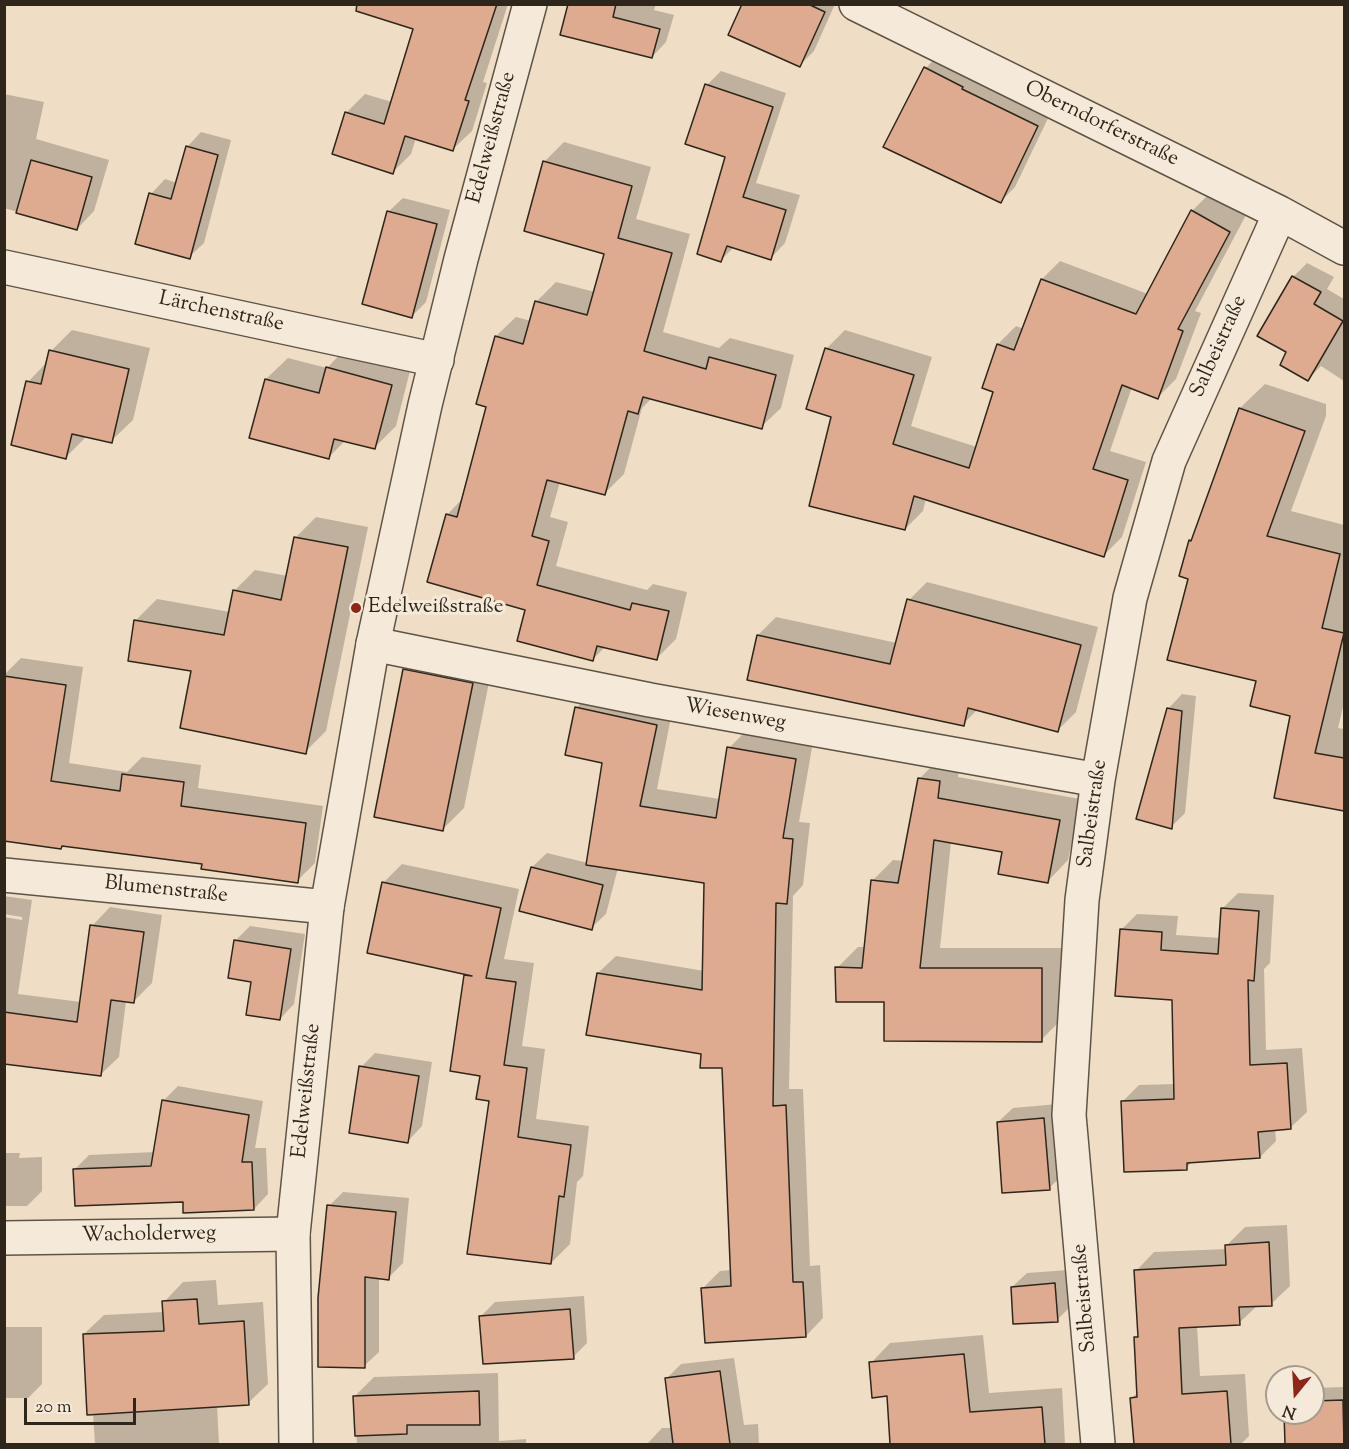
<!DOCTYPE html>
<meta charset="utf-8">
<style>
body{margin:0}
#map{position:relative;width:1349px;height:1449px;overflow:hidden;background:#efdec5;font-family:"Sorts Mill Goudy",serif}
canvas{display:block}
.frame{position:absolute;inset:0;border:6px solid #2e261b;pointer-events:none}
.north{position:absolute;left:1265px;top:1365px;width:60px;height:60px;box-sizing:border-box;background:#f5ead9;border:2px solid #a59c8d;border-radius:50%;rotate:198deg;font-size:16px;font-weight:700;line-height:24px;text-align:center;color:#2e261b}
.north::after{content:'';display:block;margin:auto;width:21px;height:27px;background:#8f2418;clip-path:polygon(50% 0,100% 100%,50% 72%,0 100%)}
.scale{position:absolute;left:24px;top:1398px;width:112px;height:27px;box-sizing:border-box;border:3px solid #2e261b;border-top:0;padding-left:8px;font-size:18px;line-height:21px;white-space:nowrap;color:#2e261b;-webkit-text-stroke:4px #f5ead9;paint-order:stroke}
</style>
<div id="map">
<canvas width="1349" height="1449"></canvas>
<div class="frame"></div>
<div class="north">N</div>
<div class="scale">20 m</div>
</div>
<script>
const ctx = document.querySelector('canvas').getContext('2d');
ctx.lineJoin = 'round';
function paint(path, color) {
  ctx.fillStyle = color;
  ctx.fill(path, 'evenodd');
}
function strokePath(path, color, width, dash) {
  ctx.strokeStyle = color;
  ctx.lineWidth = width;
  ctx.lineCap = dash ? 'butt' : 'round';
  ctx.setLineDash(dash || []);
  ctx.stroke(path);
}
function write(font, color, halo, rows, align = 'center') {
  ctx.font = font + ' "Sorts Mill Goudy",serif';
  ctx.lineWidth = 6;
  ctx.setLineDash([]);
  ctx.textBaseline = 'middle';
  ctx.strokeStyle = halo;
  ctx.fillStyle = color;
  for (const [text, x, y, turn = 0] of rows) {
    ctx.save();
    ctx.translate(x, y);
    ctx.rotate((+turn || 0) * Math.PI / 180);
    ctx.textAlign = isNaN(turn) ? turn : align;
    if (halo) ctx.strokeText(text, 0, 0);
    ctx.fillText(text, 0, 0);
    ctx.restore();
  }
}
const shadow = new Path2D(`
 M 379,4 L 508,4 L 483,82 L 487,83 L 472,131 L 453,149 L 416,138 L 411,154 L 393,172 L 346,113 L 365,94 L 392,102 L 415,29 Z
 M 570,4 L 656,4 L 654,10 L 674,15 L 666,42 L 652,57 Z
 M 744,4 L 835,4 L 814,51 L 800,65 Z
 M 940,53 L 1051,112 L 1015,187 L 1000,202 L 885,146 L 926,68 Z
 M 721,71 L 786,93 L 756,183 L 800,195 L 785,243 L 771,258 L 734,247 L 721,260 L 727,156 L 707,85 Z
 M 4,94 L 44,102 L 36,139 L 109,160 L 94,211 L 77,229 L 4,208 Z
 M 201,132 L 231,140 L 204,243 L 189,257 L 151,194 L 165,179 L 177,183 L 187,147 Z
 M 564,142 L 651,167 L 636,219 L 690,234 L 663,332 L 719,348 L 730,338 L 794,355 L 781,408 L 761,427 L 652,398 L 642,408 L 624,474 L 605,493 L 560,482 L 550,517 L 568,522 L 556,566 L 647,590 L 653,584 L 687,592 L 676,639 L 657,658 L 606,646 L 592,660 L 527,609 L 447,515 L 463,498 L 488,406 L 496,336 L 516,317 L 531,321 L 537,301 L 556,282 L 595,292 L 606,253 L 544,162 Z
 M 1210,193 L 1247,213 L 1195,311 L 1201,313 L 1176,379 L 1158,397 L 1132,387 L 1110,451 L 1146,462 L 1122,537 L 1104,555 L 926,498 L 923,511 L 905,529 L 833,416 L 826,349 L 845,330 L 932,357 L 911,426 L 977,447 L 994,391 L 983,387 L 998,344 L 1016,326 L 1024,329 L 1042,279 L 1060,261 L 1148,294 L 1192,211 Z
 M 403,198 L 450,210 L 426,302 L 412,316 L 388,212 Z
 M 1307,263 L 1334,277 L 1327,289 L 1344,299 L 1344,381 L 1321,366 L 1308,379 L 1293,277 Z
 M 72,330 L 150,348 L 133,420 L 111,441 L 87,436 L 66,457 L 28,382 L 48,361 L 51,351 Z
 M 348,346 L 412,363 L 396,426 L 374,448 L 346,440 L 329,457 L 251,437 L 266,379 L 288,358 L 327,368 Z
 M 1265,384 L 1326,404 L 1326,416 L 1291,511 L 1344,525 L 1344,703 L 1338,728 L 1344,729 L 1344,810 L 1276,796 L 1291,715 L 1258,680 L 1189,578 L 1191,541 L 1193,538 L 1240,408 Z
 M 316,517 L 368,527 L 326,731 L 305,752 L 193,670 L 130,660 L 136,620 L 157,599 L 230,612 L 234,591 L 255,570 L 288,576 L 296,537 Z
 M 927,582 L 1098,627 L 1076,712 L 1058,730 L 978,709 L 963,724 L 758,635 L 776,617 L 897,643 L 909,600 Z
 M 426,648 L 493,662 L 464,808 L 443,829 L 404,670 Z
 M 21,658 L 83,667 L 69,763 L 127,772 L 142,757 L 201,765 L 198,788 L 323,806 L 315,863 L 297,881 L 204,863 L 63,845 L 61,848 L 4,840 L 4,675 Z
 M 593,691 L 673,707 L 657,789 L 720,799 L 729,748 L 746,731 L 813,742 L 799,822 L 810,823 L 803,885 L 793,896 L 789,1089 L 803,1089 L 810,1266 L 820,1265 L 823,1318 L 806,1336 L 703,1288 L 720,1271 L 732,1270 L 723,1067 L 702,1053 L 598,973 L 616,956 L 704,971 L 706,882 L 618,868 L 606,914 L 591,928 L 532,867 L 547,853 L 588,863 L 604,761 L 576,708 Z
 M 1182,694 L 1196,696 L 1185,813 L 1171,827 L 1168,709 Z
 M 940,758 L 960,761 L 958,777 L 1080,799 L 1068,860 L 1048,881 L 1003,851 L 951,842 L 940,948 L 1062,948 L 1062,1019 L 1041,1040 L 885,1001 L 837,968 L 858,947 L 865,947 L 872,881 L 893,860 L 904,861 L 919,779 Z
 M 402,864 L 519,889 L 504,959 L 534,963 L 522,1046 L 545,1049 L 536,1119 L 589,1126 L 583,1176 L 577,1182 L 570,1244 L 551,1263 L 481,1075 L 465,976 L 467,973 L 383,883 Z
 M 1238,893 L 1274,895 L 1270,963 L 1264,969 L 1266,1050 L 1302,1048 L 1307,1112 L 1290,1128 L 1275,1129 L 1276,1141 L 1260,1157 L 1193,1161 L 1186,1168 L 1123,1101 L 1139,1085 L 1176,1084 L 1174,999 L 1121,930 L 1137,914 L 1178,916 L 1176,935 L 1220,938 L 1222,909 Z
 M 4,896 L 32,900 L 18,994 L 81,1002 L 92,926 L 110,907 L 162,915 L 152,983 L 133,1002 L 126,1001 L 119,1057 L 100,1075 L 4,1062 L 4,917 L 22,920 L 22,917 L 4,914 Z
 M 250,926 L 305,934 L 294,1004 L 280,1019 L 253,980 L 235,941 Z
 M 375,1053 L 432,1062 L 422,1126 L 408,1141 L 361,1067 Z
 M 178,1086 L 263,1101 L 255,1148 L 266,1148 L 268,1194 L 254,1209 L 75,1169 L 89,1155 L 155,1152 L 163,1101 Z
 M 1058,1104 L 1064,1174 L 1049,1188 L 998,1122 L 1013,1108 Z
 M 4,1153 L 20,1153 L 19,1158 L 42,1157 L 42,1191 L 27,1206 L 4,1206 Z
 M 343,1192 L 409,1198 L 403,1263 L 388,1278 L 379,1277 L 379,1352 L 364,1366 L 329,1206 Z
 M 1287,1225 L 1290,1286 L 1271,1304 L 1258,1305 L 1239,1323 L 1197,1326 L 1200,1376 L 1245,1374 L 1249,1436 L 1241,1444 L 1135,1444 L 1132,1398 L 1138,1392 L 1136,1338 L 1139,1335 L 1136,1271 L 1154,1252 L 1227,1249 L 1227,1245 L 1245,1227 Z
 M 1069,1270 L 1071,1306 L 1057,1320 L 1012,1287 L 1027,1273 Z
 M 216,1280 L 218,1305 L 263,1302 L 268,1384 L 248,1403 L 217,1405 L 219,1444 L 95,1444 L 93,1413 L 84,1334 L 104,1315 L 164,1312 L 164,1302 L 183,1282 Z
 M 584,1296 L 587,1343 L 573,1357 L 481,1316 L 495,1302 Z
 M 4,1327 L 42,1327 L 42,1384 L 28,1398 L 4,1398 Z
 M 983,1335 L 989,1393 L 1062,1388 L 1065,1444 L 892,1444 L 888,1395 L 871,1363 L 890,1343 Z
 M 734,1358 L 744,1425 L 758,1424 L 759,1444 L 647,1444 L 662,1428 L 673,1428 L 667,1378 L 681,1364 Z
 M 498,1373 L 499,1441 L 526,1439 L 526,1444 L 357,1444 L 354,1397 L 374,1377 Z
 M 1344,1387 L 1344,1444 L 1287,1444 L 1286,1413 L 1313,1413 L 1313,1388 Z`);
const building = new Path2D(`
 M 357,4 L 497,4 L 465,100 L 469,101 L 453,151 L 405,136 L 393,174 L 332,154 L 345,112 L 384,124 L 413,29 L 356,11 Z
 M 568,4 L 616,4 L 613,17 L 660,29 L 652,58 L 560,35 Z
 M 742,4 L 808,4 L 825,12 L 800,67 L 728,35 Z
 M 924,67 L 963,87 L 962,89 L 1038,126 L 1001,203 L 883,147 Z
 M 705,84 L 773,107 L 743,197 L 786,210 L 771,260 L 727,246 L 721,262 L 697,254 L 725,157 L 685,144 Z
 M 186,146 L 218,155 L 190,259 L 135,244 L 149,193 L 171,199 Z
 M 31,160 L 92,177 L 77,230 L 16,213 Z
 M 543,161 L 632,186 L 618,238 L 672,253 L 644,351 L 706,369 L 709,357 L 776,375 L 762,429 L 643,397 L 638,414 L 628,411 L 605,495 L 547,480 L 532,536 L 549,541 L 537,585 L 630,610 L 632,603 L 669,611 L 657,660 L 597,646 L 593,661 L 517,641 L 525,610 L 427,582 L 446,514 L 457,517 L 486,407 L 476,404 L 495,336 L 523,344 L 535,301 L 587,315 L 604,254 L 524,231 Z
 M 1191,210 L 1230,232 L 1178,329 L 1183,331 L 1158,399 L 1122,385 L 1093,469 L 1128,480 L 1104,557 L 914,496 L 905,530 L 809,506 L 831,417 L 806,409 L 825,348 L 914,375 L 893,444 L 969,468 L 993,392 L 982,388 L 997,344 L 1014,350 L 1041,279 L 1136,314 Z
 M 387,211 L 437,224 L 412,318 L 362,304 Z
 M 1292,276 L 1321,292 L 1314,304 L 1343,321 L 1308,381 L 1280,365 L 1286,352 L 1257,336 Z
 M 49,350 L 129,369 L 112,443 L 72,434 L 66,459 L 11,445 L 26,381 L 41,384 Z
 M 326,367 L 392,385 L 375,449 L 334,439 L 329,459 L 249,438 L 265,379 L 319,393 Z
 M 1239,408 L 1305,431 L 1267,536 L 1340,554 L 1322,628 L 1344,633 L 1315,753 L 1344,758 L 1344,811 L 1274,798 L 1290,716 L 1250,706 L 1256,681 L 1167,660 L 1188,579 L 1179,576 L 1189,540 L 1191,541 Z
 M 294,537 L 348,547 L 306,754 L 180,728 L 191,671 L 128,661 L 134,620 L 224,635 L 233,590 L 281,600 Z
 M 907,599 L 1081,645 L 1058,732 L 968,708 L 964,726 L 747,680 L 757,635 L 890,664 Z
 M 403,669 L 473,683 L 443,831 L 374,817 Z
 M 4,676 L 66,685 L 51,781 L 120,791 L 122,774 L 184,782 L 181,806 L 306,823 L 298,883 L 201,869 L 202,864 L 62,846 L 61,849 L 4,841 Z
 M 575,707 L 657,725 L 640,806 L 716,818 L 727,747 L 796,759 L 783,838 L 793,839 L 787,904 L 776,903 L 773,1106 L 786,1105 L 793,1282 L 803,1282 L 806,1337 L 705,1343 L 701,1288 L 731,1286 L 722,1068 L 700,1068 L 701,1054 L 586,1035 L 597,973 L 702,990 L 704,883 L 586,865 L 602,763 L 565,755 Z
 M 1167,708 L 1182,711 L 1172,829 L 1136,819 Z
 M 918,778 L 940,781 L 938,798 L 1060,820 L 1048,883 L 998,874 L 1002,852 L 934,840 L 920,968 L 1042,968 L 1042,1042 L 884,1041 L 884,1002 L 836,1002 L 835,967 L 862,968 L 871,880 L 898,883 Z
 M 531,867 L 603,885 L 592,930 L 519,911 Z
 M 382,882 L 501,908 L 486,978 L 516,982 L 504,1065 L 527,1068 L 518,1137 L 571,1145 L 564,1197 L 559,1196 L 551,1264 L 467,1254 L 489,1101 L 476,1099 L 480,1076 L 450,1071 L 464,975 L 472,976 L 367,953 Z
 M 1221,908 L 1259,911 L 1254,981 L 1248,980 L 1250,1065 L 1287,1063 L 1291,1129 L 1258,1132 L 1260,1158 L 1187,1163 L 1187,1170 L 1124,1172 L 1121,1101 L 1174,1099 L 1172,1000 L 1115,996 L 1120,929 L 1162,932 L 1161,950 L 1218,954 Z
 M 90,925 L 144,932 L 134,1003 L 111,1000 L 101,1076 L 4,1064 L 4,1012 L 77,1022 Z
 M 234,940 L 291,949 L 280,1020 L 246,1015 L 251,982 L 228,978 Z
 M 359,1066 L 419,1076 L 408,1143 L 349,1133 Z
 M 162,1100 L 249,1115 L 242,1162 L 252,1162 L 254,1210 L 183,1213 L 183,1202 L 75,1206 L 73,1169 L 151,1166 Z
 M 1044,1118 L 1050,1190 L 1002,1193 L 997,1122 Z
 M 327,1205 L 396,1212 L 389,1280 L 365,1277 L 365,1368 L 318,1367 L 318,1298 Z
 M 1269,1242 L 1272,1306 L 1239,1307 L 1240,1325 L 1179,1328 L 1182,1394 L 1227,1391 L 1231,1444 L 1134,1444 L 1130,1398 L 1137,1397 L 1134,1337 L 1138,1337 L 1134,1270 L 1226,1265 L 1225,1245 Z
 M 1055,1283 L 1058,1322 L 1013,1324 L 1011,1287 Z
 M 197,1299 L 199,1324 L 244,1321 L 249,1405 L 87,1415 L 83,1334 L 164,1331 L 162,1301 Z
 M 570,1309 L 574,1359 L 483,1364 L 479,1316 Z
 M 964,1354 L 970,1412 L 1042,1407 L 1045,1444 L 890,1444 L 887,1396 L 872,1398 L 869,1362 Z
 M 720,1371 L 730,1444 L 673,1444 L 665,1378 Z
 M 479,1391 L 480,1425 L 407,1425 L 407,1434 L 355,1436 L 353,1396 Z
 M 1343,1400 L 1344,1444 L 1285,1444 L 1284,1413 L 1313,1413 L 1313,1401 Z`);
const minor = new Path2D(`
 M 856,4 L 1280,213 L 1344,248
 M 4,267 L 437,360
 M 373,644 L 650,700 L 1098,780
 M 4,875 L 327,907
 M 4,1238 L 293,1234
 M 1098,1444 L 1069,1115 L 1082,900 L 1098,780 L 1130,598 L 1169,461 L 1280,213`);
const tertiary = new Path2D(`
 M 296,1444 L 293,1234 L 327,907 L 373,644 L 425,405 L 461,259 L 530,4`);
const markers = [
 [356,608,6,"#8f2418"]
];
const streetNames = [
 ["Oberndorferstraße",1101,125,26],
 ["Edelweißstraße",493,138,-75],
 ["Lärchenstraße",221,313,12],
 ["Salbeistraße",1220,347,-66],
 ["Wiesenweg",735,716,10],
 ["Salbeistraße",1094,814,-82],
 ["Blumenstraße",166,891,6],
 ["Edelweißstraße",308,1091,-84],
 ["Wacholderweg",149,1236,-1],
 ["Salbeistraße",1086,1298,-95]
];
const poiNames = [
 ["Edelweißstraße",368,608]
];
paint(shadow, '#0003');
paint(building, '#deab90');
strokePath(building, '#2e261b', 1.5);
strokePath(minor, '#5e5446', 36);
strokePath(tertiary, '#5e5446', 36);
strokePath(minor, '#f5ead9', 33);
strokePath(tertiary, '#f5ead9', 33);
for (const [x, y, r, color] of markers) {
  const dot = new Path2D();
  dot.arc(x, y, r, 0, 2 * Math.PI);
  ctx.fillStyle = color;
  ctx.fill(dot);
  strokePath(dot, '#f5ead9', 2);
}
write('21px', '#2e261b', '#f5ead9', streetNames);
write('21px', '#2e261b', '#f5ead9', poiNames, 'left');
</script>
